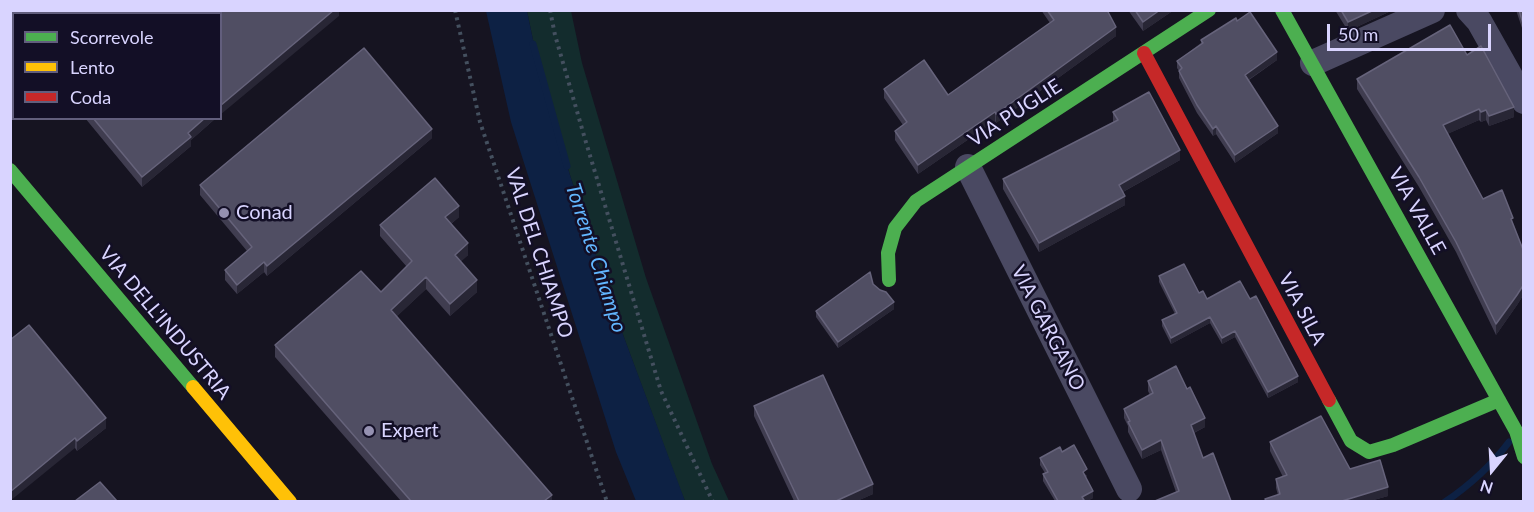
<!DOCTYPE html>
<style>
body{margin:0}
#map{position:relative;width:1534px;height:512px;overflow:hidden;background:#161421;font-family:Lato,sans-serif}
canvas{display:block}
.frame{position:absolute;inset:0;border:12px solid #d9d4ff;pointer-events:none}
.legend{position:absolute;left:12px;top:12px;width:210px;height:108px;box-sizing:border-box;background:#130f26;border:2px solid #625e7d;margin:0;padding:8px 10px;list-style:none;font-size:18px;color:#d9d4ff}
.legend li{display:flex;align-items:center;gap:12px;height:30px}
.legend b{width:30px;border:2px solid #625e7d}
.north{position:absolute;left:1462px;top:440px;width:60px;height:60px;-webkit-text-stroke:4px #130f26;paint-order:stroke;rotate:198deg;font-size:16px;font-weight:700;line-height:24px;text-align:center;color:#d9d4ff}
.north::after{content:'';display:block;margin:auto;width:21px;height:27px;background:#d9d4ff;clip-path:polygon(50% 0,100% 100%,50% 72%,0 100%)}
.scale{position:absolute;left:1327px;top:24px;width:164px;height:27px;box-sizing:border-box;border:3px solid #d9d4ff;border-top:0;padding-left:8px;font-size:18px;line-height:21px;white-space:nowrap;color:#d9d4ff;-webkit-text-stroke:4px #130f26;paint-order:stroke}
</style>
<div id="map">
<canvas width="1534" height="512"></canvas>
<div class="frame"></div>
<ul class="legend">
<li><b style="height:8px;background:#4caf50"></b>Scorrevole</li>
<li><b style="height:8px;background:#ffc107"></b>Lento</li>
<li><b style="height:8px;background:#c62828"></b>Coda</li>
</ul>
<div class="north">N</div>
<div class="scale">50 m</div>
</div>
<script>
const ctx = document.querySelector('canvas').getContext('2d');
ctx.lineJoin = 'round';
function paint(path, color) {
  ctx.fillStyle = color;
  ctx.fill(path, 'evenodd');
}
function strokePath(path, color, width, dash) {
  ctx.strokeStyle = color;
  ctx.lineWidth = width;
  ctx.lineCap = dash ? 'butt' : 'round';
  ctx.setLineDash(dash || []);
  ctx.stroke(path);
}
function write(font, color, halo, rows, align = 'center') {
  ctx.font = font + ' Lato,sans-serif';
  ctx.lineWidth = 5;
  ctx.setLineDash([]);
  ctx.textBaseline = 'middle';
  ctx.strokeStyle = halo;
  ctx.fillStyle = color;
  for (const [text, x, y, turn = 0] of rows) {
    ctx.save();
    ctx.translate(x, y);
    ctx.rotate((+turn || 0) * Math.PI / 180);
    ctx.textAlign = isNaN(turn) ? turn : align;
    if (halo) ctx.strokeText(text, 0, 0);
    ctx.fillText(text, 0, 0);
    ctx.restore();
  }
}
const green = new Path2D(`
 M 527,11 L 571,11 L 582,63 L 646,278 L 712,464 L 729,501 L 685,501 L 680,489 L 612,305 L 570,175 L 542,83 Z`);
const water = new Path2D(`
 M 486,11 L 527,11 L 542,83 L 570,175 L 612,305 L 685,501 L 636,501 L 616,452 L 511,122 Z`);
const stream = new Path2D(`
 M 533,44 L 567,166
 M 1445,502 C 1470,485 1491,466 1509,442`);
const path = new Path2D(`
 M 455,10 L 480,122 L 607,502
 M 550,10 L 555,35 L 585,139 L 661,391 L 713,502`);
const street = new Path2D(`
 M 1469,10 L 1479,21 L 1524,101
 M 1313,63 L 1432,10
 M 968,167 L 1129,489`);
const fast = new Path2D(`
 M 1282,10 L 1516,431 L 1524,457
 M 10,170 L 193,387
 M 889,280 L 888,253 L 895,228 L 916,201 L 1209,10
 M 1329,400 L 1351,441 L 1369,452 L 1393,445 L 1499,400`);
const slow = new Path2D(`
 M 193,387 L 290,502`);
const jam = new Path2D(`
 M 1144,53 L 1329,400`);
const wall = new Path2D(`
 M 10,10 L 14,14 L 14,59 L 10,55 Z
 M 115,10 L 131,10 L 127,14 L 117,14 Z
 M 1041,10 L 1107,10 L 1116,36 L 996,123 L 995,121 L 918,174 L 895,140 L 895,131 L 903,125 L 884,98 L 884,89 L 948,95 L 1050,23 Z
 M 1128,10 L 1174,10 L 1143,31 Z
 M 1335,10 L 1393,10 L 1348,31 Z
 M 1516,10 L 1524,10 L 1524,34 Z
 M 1237,21 L 1277,60 L 1249,80 L 1278,133 L 1235,163 L 1216,134 L 1213,136 L 1197,113 L 1179,78 L 1179,71 L 1177,68 L 1177,61 L 1201,43 L 1201,40 Z
 M 1467,55 L 1514,117 L 1489,126 L 1486,120 L 1481,122 L 1479,120 L 1447,134 L 1483,199 L 1513,227 L 1524,252 L 1524,294 L 1517,305 L 1496,335 L 1456,252 L 1419,187 L 1357,89 L 1357,79 Z
 M 1113,112 L 1180,160 L 1123,192 L 1125,205 L 1039,252 L 1003,189 L 1003,179 L 1113,123 Z
 M 85,118 L 216,118 L 191,140 L 191,146 L 142,187 Z
 M 432,138 L 267,276 L 264,272 L 237,294 L 225,280 L 225,270 L 247,251 L 200,195 L 200,185 Z
 M 459,217 L 451,224 L 468,255 L 460,262 L 477,292 L 450,316 L 426,289 L 397,316 L 552,501 L 401,501 L 275,357 L 275,345 L 381,292 L 407,267 L 380,236 L 380,225 Z
 M 1159,276 L 1199,293 L 1207,299 L 1250,299 L 1298,382 L 1268,398 L 1235,337 L 1222,344 L 1210,323 L 1171,344 L 1162,326 L 1162,320 L 1175,314 L 1159,282 Z
 M 873,284 L 894,309 L 838,348 L 816,317 L 816,311 Z
 M 10,340 L 106,428 L 77,451 L 75,448 Z
 M 1148,381 L 1205,427 L 1194,433 L 1203,458 L 1231,501 L 1176,492 L 1161,450 L 1142,459 L 1128,432 L 1128,426 L 1124,418 L 1124,409 L 1150,395 L 1148,391 Z
 M 754,406 L 873,494 L 857,501 L 794,501 L 754,416 Z
 M 1270,442 L 1350,469 L 1388,496 L 1370,501 L 1265,501 L 1265,499 L 1278,495 L 1276,488 L 1276,479 L 1283,477 L 1270,451 Z
 M 1062,452 L 1087,476 L 1086,477 L 1093,498 L 1087,501 L 1055,501 L 1043,481 L 1043,474 L 1045,473 L 1040,465 L 1040,458 Z`);
const shadedWall = new Path2D(`
 M 121,10 L 131,10 L 127,14 L 121,14 Z
 M 334,10 L 339,10 L 339,16 L 220,115 L 220,106 Z
 M 1160,10 L 1174,10 L 1143,31 L 1143,22 Z
 M 1374,10 L 1393,10 L 1348,31 L 1348,22 Z
 M 1116,27 L 1116,36 L 996,123 L 996,114 Z
 M 1277,52 L 1277,60 L 1245,82 L 1245,75 Z
 M 1514,107 L 1514,117 L 1489,126 L 1489,116 Z
 M 1479,109 L 1479,120 L 1443,136 L 1443,125 Z
 M 1486,110 L 1486,120 L 1481,122 L 1481,112 Z
 M 995,112 L 995,121 L 918,174 L 918,165 Z
 M 205,118 L 216,118 L 191,140 L 191,146 L 142,187 L 142,177 L 188,133 Z
 M 1216,126 L 1216,134 L 1213,136 L 1213,129 Z
 M 1278,126 L 1278,133 L 1235,163 L 1235,155 Z
 M 432,129 L 432,138 L 267,276 L 267,266 Z
 M 1180,150 L 1180,160 L 1119,194 L 1119,185 Z
 M 1125,196 L 1125,205 L 1039,252 L 1039,243 Z
 M 459,206 L 459,217 L 445,229 L 445,217 Z
 M 468,243 L 468,255 L 455,267 L 455,255 Z
 M 264,262 L 264,272 L 237,294 L 237,285 Z
 M 426,277 L 426,289 L 391,322 L 391,310 Z
 M 477,280 L 477,292 L 450,316 L 450,304 Z
 M 1524,284 L 1524,294 L 1517,305 L 1496,335 L 1496,324 Z
 M 894,302 L 894,309 L 838,348 L 838,342 Z
 M 1210,317 L 1210,323 L 1171,344 L 1171,338 Z
 M 1235,331 L 1235,337 L 1222,344 L 1222,338 Z
 M 1298,376 L 1298,382 L 1268,398 L 1268,392 Z
 M 106,418 L 106,428 L 77,451 L 77,441 Z
 M 1205,418 L 1205,427 L 1191,434 L 1191,425 Z
 M 75,438 L 75,448 L 10,501 L 10,492 Z
 M 1161,440 L 1161,450 L 1142,459 L 1142,450 Z
 M 873,484 L 873,494 L 857,501 L 836,501 Z
 M 1388,487 L 1388,496 L 1370,501 L 1342,501 Z
 M 1093,491 L 1093,498 L 1087,501 L 1082,501 L 1082,497 Z
 M 552,495 L 552,501 L 544,501 Z`);
const building = new Path2D(`
 M 10,10 L 44,10 L 47,14 L 14,14 L 14,49 L 10,45 Z
 M 202,10 L 334,10 L 220,106 L 220,14 L 198,14 Z
 M 1047,10 L 1107,10 L 1116,27 L 996,114 L 995,112 L 918,165 L 895,131 L 907,122 L 884,89 L 924,60 L 948,95 L 1054,20 Z
 M 1135,10 L 1160,10 L 1143,22 Z
 M 1341,10 L 1374,10 L 1348,22 Z
 M 1519,10 L 1524,10 L 1524,27 Z
 M 1250,12 L 1277,52 L 1245,75 L 1278,126 L 1235,155 L 1216,126 L 1213,129 L 1197,105 L 1179,71 L 1182,68 L 1177,61 L 1203,43 L 1201,40 L 1236,18 L 1237,21 Z
 M 1450,25 L 1467,55 L 1481,46 L 1514,107 L 1489,116 L 1486,110 L 1481,112 L 1479,109 L 1443,125 L 1483,199 L 1502,190 L 1513,218 L 1511,219 L 1524,252 L 1524,284 L 1517,295 L 1496,324 L 1456,242 L 1419,177 L 1357,79 Z
 M 364,48 L 432,129 L 267,266 L 264,262 L 237,285 L 225,270 L 252,247 L 200,185 Z
 M 1149,92 L 1180,150 L 1119,185 L 1125,196 L 1039,243 L 1003,179 L 1118,120 L 1113,112 Z
 M 93,118 L 205,118 L 188,133 L 191,137 L 142,177 Z
 M 435,178 L 459,206 L 445,217 L 468,243 L 455,255 L 477,280 L 450,304 L 426,277 L 391,310 L 552,495 L 544,501 L 411,501 L 275,345 L 361,271 L 381,292 L 412,261 L 380,225 Z
 M 1184,264 L 1199,293 L 1203,291 L 1207,299 L 1240,281 L 1250,299 L 1256,296 L 1298,376 L 1268,392 L 1235,331 L 1222,338 L 1210,317 L 1171,338 L 1162,320 L 1177,313 L 1159,276 Z
 M 870,272 L 873,284 L 880,290 L 886,292 L 894,302 L 838,342 L 816,311 Z
 M 29,325 L 106,418 L 77,441 L 75,438 L 10,492 L 10,340 Z
 M 1176,366 L 1187,389 L 1190,387 L 1205,418 L 1191,425 L 1203,458 L 1213,453 L 1231,501 L 1155,501 L 1179,491 L 1161,440 L 1142,450 L 1128,422 L 1130,421 L 1124,409 L 1153,393 L 1148,381 Z
 M 823,375 L 873,484 L 836,501 L 799,501 L 754,406 Z
 M 1321,416 L 1350,469 L 1380,460 L 1388,487 L 1342,501 L 1266,501 L 1265,499 L 1280,494 L 1276,479 L 1287,475 L 1270,442 Z
 M 1074,445 L 1087,469 L 1083,472 L 1093,491 L 1082,497 L 1084,500 L 1082,501 L 1058,501 L 1043,474 L 1048,472 L 1040,458 L 1060,447 L 1062,452 Z
 M 100,482 L 117,501 L 75,501 Z`);
const markers = [
 [224,213,6,"#9591b1"],
 [369,431,6,"#9591b1"]
];
const streetNames = [
 ["VIA PUGLIE",1015,113,-33],
 ["VIA VALLE",1417,211,61],
 ["VAL DEL CHIAMPO",539,253,72],
 ["VIA SILA",1302,309,62],
 ["VIA DELL'INDUSTRIA",165,323,50],
 ["VIA GARGANO",1048,328,63]
];
const poiNames = [
 ["Conad",236,213],
 ["Expert",381,431]
];
const waterNames = [
 ["Torrente Chiampo",596,258,72]
];
paint(green, '#132c2d');
paint(water, '#0d2144');
strokePath(stream, '#0d2144', 7);
strokePath(path, '#44505f', 4, [3, 4.5]);
strokePath(street, '#4a4962', 26);
strokePath(fast, '#4caf50', 14);
strokePath(slow, '#ffc107', 14);
strokePath(jam, '#c62828', 14);
paint(wall, '#403d50');
paint(shadedWall, '#282635');
paint(building, '#504e63');
strokePath(building, '#66637b', 1.5);
for (const [x, y, r, color] of markers) {
  const dot = new Path2D();
  dot.arc(x, y, r, 0, 2 * Math.PI);
  ctx.fillStyle = color;
  ctx.fill(dot);
  strokePath(dot, '#130f26', 2);
}
write('20px', '#d9d4ff', '#130f26', streetNames);
write('20px', '#d9d4ff', '#130f26', poiNames, 'left');
write('italic 21px', '#62b6ff', '#130f26', waterNames);
</script>
